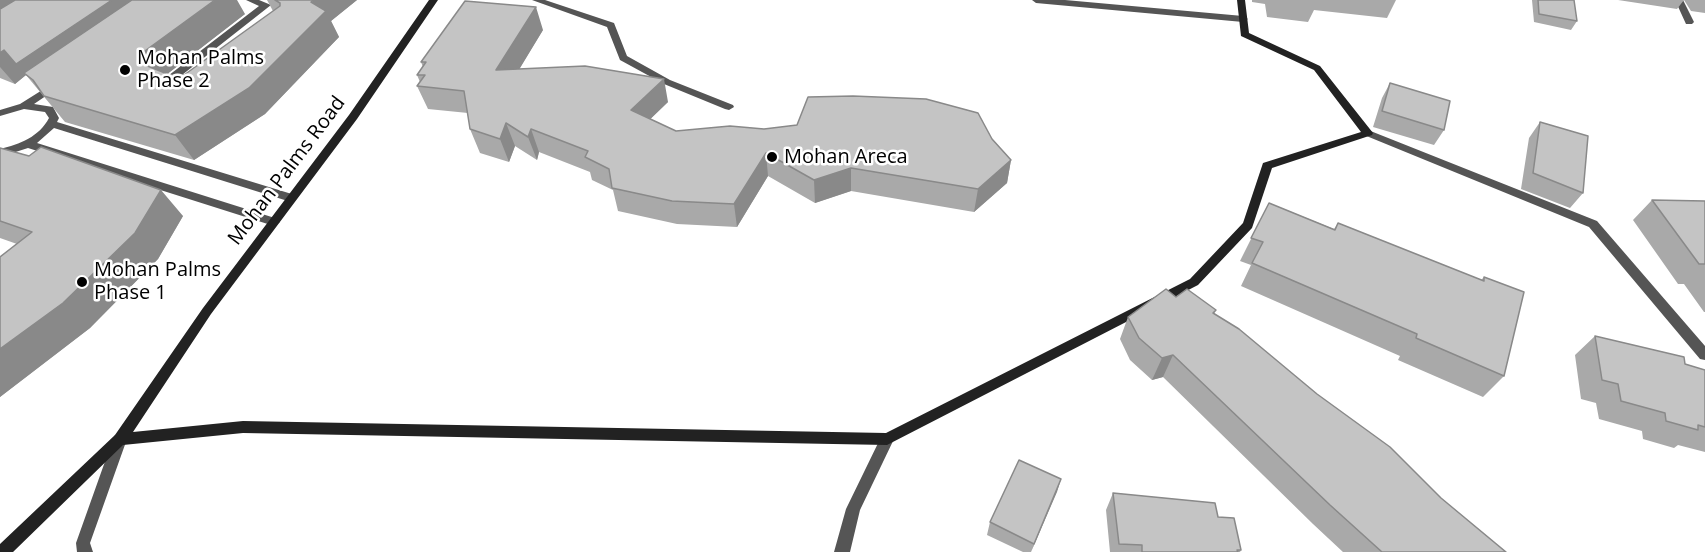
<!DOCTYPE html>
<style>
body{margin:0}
canvas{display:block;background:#fff}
</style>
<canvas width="1705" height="552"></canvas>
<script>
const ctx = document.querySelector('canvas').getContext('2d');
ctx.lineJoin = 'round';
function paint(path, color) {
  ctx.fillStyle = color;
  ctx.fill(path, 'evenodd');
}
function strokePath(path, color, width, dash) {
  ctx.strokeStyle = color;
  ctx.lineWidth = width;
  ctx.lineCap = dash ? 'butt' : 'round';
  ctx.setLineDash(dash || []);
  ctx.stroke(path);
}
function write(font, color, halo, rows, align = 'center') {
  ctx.font = font + ' "Open Sans",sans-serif';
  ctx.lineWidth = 5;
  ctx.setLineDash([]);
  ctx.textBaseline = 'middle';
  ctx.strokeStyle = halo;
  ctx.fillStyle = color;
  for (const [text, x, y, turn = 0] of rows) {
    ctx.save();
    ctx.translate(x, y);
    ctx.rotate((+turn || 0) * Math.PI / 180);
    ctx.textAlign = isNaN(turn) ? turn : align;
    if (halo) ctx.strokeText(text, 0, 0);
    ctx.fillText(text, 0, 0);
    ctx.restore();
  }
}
const street = new Path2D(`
 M 246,0 L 259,0 L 271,5 L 168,86 L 160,86 L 160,82 L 259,6 Z
 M 532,0 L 545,0 L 614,23 L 627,56 L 670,80 L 733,105 L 734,107 L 729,110 L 725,109 L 664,84 L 620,60 L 607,27 Z
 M 1032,0 L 1065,0 L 1243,16 L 1248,19 L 1243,22 L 1036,3 Z
 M 1675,0 L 1683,0 L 1694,22 L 1692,24 L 1686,24 Z
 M 55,82 L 59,83 L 59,87 L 34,104 L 53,107 L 59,118 L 57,122 L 295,195 L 297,198 L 291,202 L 54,128 L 37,143 L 278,219 L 280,222 L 274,226 L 28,148 L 0,157 L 0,149 C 20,144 39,137 49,118 L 45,112 L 24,109 L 0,116 L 0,110 L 20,104 Z
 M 1368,130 L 1597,221 L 1705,346 L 1705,360 L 1700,359 L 1589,227 L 1364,135 L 1363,133 Z
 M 120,433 L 125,435 L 127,439 L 90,543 L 93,552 L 77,552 L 76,543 L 113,439 L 115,435 Z
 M 887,433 L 892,435 L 894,439 L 860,510 L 850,552 L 834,552 L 846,509 L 882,435 Z`);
const secondary = new Path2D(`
 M 429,0 L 438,0 L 357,119 L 211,314 L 133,432 L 243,421 L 886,433 L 1190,279 L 1243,223 L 1263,163 L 1361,132 L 1314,70 L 1241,36 L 1237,0 L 1245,0 L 1249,33 L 1320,66 L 1373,133 L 1372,135 L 1272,168 L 1252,228 L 1198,285 L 887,445 L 243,433 L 123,445 L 13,552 L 0,552 L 0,544 L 115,435 L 203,308 L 349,115 Z`);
const wall = new Path2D(`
 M 0,0 L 245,14 L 167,74 L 170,75 L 184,75 L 273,11 L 267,0 L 357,0 L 331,21 L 339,37 L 265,114 L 194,160 L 65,122 L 26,75 L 15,84 L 0,78 Z
 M 1252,0 L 1396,0 L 1387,18 L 1314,10 L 1308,22 L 1267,17 L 1265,4 L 1252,2 Z
 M 1532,0 L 1574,0 L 1577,21 L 1571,30 L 1534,22 Z
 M 1618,0 L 1684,0 L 1677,9 Z
 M 1684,0 L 1705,0 L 1705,13 L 1691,11 Z
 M 543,30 L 519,69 L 668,102 L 650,119 L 676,131 L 764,129 L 992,139 L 1011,160 L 1007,183 L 974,212 L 851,191 L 815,203 L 768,176 L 737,227 L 677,224 L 618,211 L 613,190 L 592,180 L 590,172 L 539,152 L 537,160 L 515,146 L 509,162 L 480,153 L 470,129 L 468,113 L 428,109 L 417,86 L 420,82 L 417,75 L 423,67 L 421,62 Z
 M 1390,83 L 1444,130 L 1434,145 L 1373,127 L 1382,98 Z
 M 1540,122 L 1583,193 L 1570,208 L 1521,189 L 1529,138 Z
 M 0,148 L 183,216 L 158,259 L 90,328 L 0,397 L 0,257 L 17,244 L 0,238 Z
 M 1652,200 L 1705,201 L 1705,312 L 1704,312 L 1684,284 L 1678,284 L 1633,220 Z
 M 1269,203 L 1334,229 L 1338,223 L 1481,280 L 1484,277 L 1504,376 L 1483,397 L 1398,360 L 1400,356 L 1241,286 L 1251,265 L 1240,261 Z
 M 1176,297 L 1216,310 L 1214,314 L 1506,552 L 1343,552 L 1313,524 L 1163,377 L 1152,380 L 1130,360 L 1120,339 L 1128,317 Z
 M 1595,336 L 1705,370 L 1705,452 L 1678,445 L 1674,448 L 1643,439 L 1642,431 L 1599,419 L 1596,403 L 1581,399 L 1575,355 Z
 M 1061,479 L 1031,552 L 1023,552 L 987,535 L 990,522 Z
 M 1113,493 L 1218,517 L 1241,550 L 1240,552 L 1110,552 L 1106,510 Z`);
const shadedWall = new Path2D(`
 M 0,0 L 58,0 L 0,21 Z
 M 112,0 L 167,0 L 33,80 L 24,73 L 26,75 L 15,84 L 0,67 L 0,53 L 4,50 Z
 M 215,0 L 237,0 L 245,14 L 157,82 L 140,63 L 138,56 Z
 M 314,0 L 357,0 L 331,21 L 339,37 L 265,114 L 194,160 L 175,135 Z
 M 536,7 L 543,30 L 505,93 L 496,70 Z
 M 664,79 L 668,102 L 636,133 L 631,110 Z
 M 506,123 L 515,146 L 509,162 L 500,139 Z
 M 531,129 L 539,152 L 537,160 L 528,137 Z
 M 766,153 L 768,176 L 737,227 L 734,204 Z
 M 1011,160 L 1007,183 L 974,212 L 978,189 Z
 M 851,168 L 851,191 L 815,203 L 814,180 Z
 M 161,190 L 183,216 L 158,259 L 90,328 L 0,397 L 0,349 Z
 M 1173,355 L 1163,377 L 1152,380 L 1162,358 Z
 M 1061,479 L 1057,492 L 1031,552 L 1034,544 Z`);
const building = new Path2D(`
 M 15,0 L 112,0 L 16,64 L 4,50 L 0,53 L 0,9 Z
 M 132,0 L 215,0 L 138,56 L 140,63 L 170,75 L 184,75 L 280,6 L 280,3 L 275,0 L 314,0 L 311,2 L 326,11 L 249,88 L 175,135 L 44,96 L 33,80 L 24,73 Z
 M 1538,0 L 1574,0 L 1577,21 L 1539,14 Z
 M 465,1 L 536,7 L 496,70 L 585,66 L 664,79 L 631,110 L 676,131 L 730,126 L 764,129 L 797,125 L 808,97 L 853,96 L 926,99 L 978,113 L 992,139 L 1011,160 L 978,189 L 851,168 L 814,180 L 766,153 L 734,204 L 672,201 L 612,188 L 609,169 L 585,157 L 588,151 L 531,129 L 528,137 L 506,123 L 500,139 L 470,129 L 464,91 L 417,86 L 425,75 L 417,75 L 426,62 L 421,62 Z
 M 1390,83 L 1450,101 L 1444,130 L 1382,111 Z
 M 1540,122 L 1588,136 L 1583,193 L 1533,173 Z
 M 41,147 L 161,190 L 135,233 L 63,303 L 0,349 L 0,257 L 32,232 L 0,221 L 0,148 L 29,156 Z
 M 1652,200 L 1705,201 L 1705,264 L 1699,264 Z
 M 1269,203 L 1335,230 L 1338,223 L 1484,281 L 1484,277 L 1524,292 L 1504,376 L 1416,338 L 1417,334 L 1252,263 L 1263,242 L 1251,238 Z
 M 1166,289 L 1176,297 L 1187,289 L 1216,310 L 1213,313 L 1239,329 L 1317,394 L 1390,447 L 1441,498 L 1506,552 L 1382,552 L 1330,505 L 1173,355 L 1162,358 L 1139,338 L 1128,317 Z
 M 1595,336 L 1684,357 L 1685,364 L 1705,370 L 1705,427 L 1698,425 L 1698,430 L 1666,421 L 1665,413 L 1621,401 L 1618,384 L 1602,380 Z
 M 1019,460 L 1061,479 L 1034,544 L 990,522 Z
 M 1113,493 L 1215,503 L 1218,517 L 1234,518 L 1241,550 L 1237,550 L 1238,552 L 1142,552 L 1142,545 L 1119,544 Z`);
const markers = [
 [125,70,6,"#000"],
 [772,157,6,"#000"],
 [82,282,6,"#000"]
];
const poiNames = [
 ["Mohan Palms",137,58],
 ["Phase 2",137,81],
 ["Mohan Areca",784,157],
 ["Mohan Palms",94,270],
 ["Phase 1",94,293]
];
const streetNames = [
 ["Mohan Palms Road",287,171,-53]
];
paint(street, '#555');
paint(secondary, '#222');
paint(wall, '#a9a9a9');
paint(shadedWall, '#898989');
paint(building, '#c4c4c4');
strokePath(building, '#898989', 1.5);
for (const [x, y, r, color] of markers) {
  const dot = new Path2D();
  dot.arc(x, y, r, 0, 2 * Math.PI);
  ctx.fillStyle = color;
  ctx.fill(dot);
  strokePath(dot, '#fff', 2);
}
write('20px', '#000', '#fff', poiNames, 'left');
write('20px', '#000', '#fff', streetNames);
</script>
